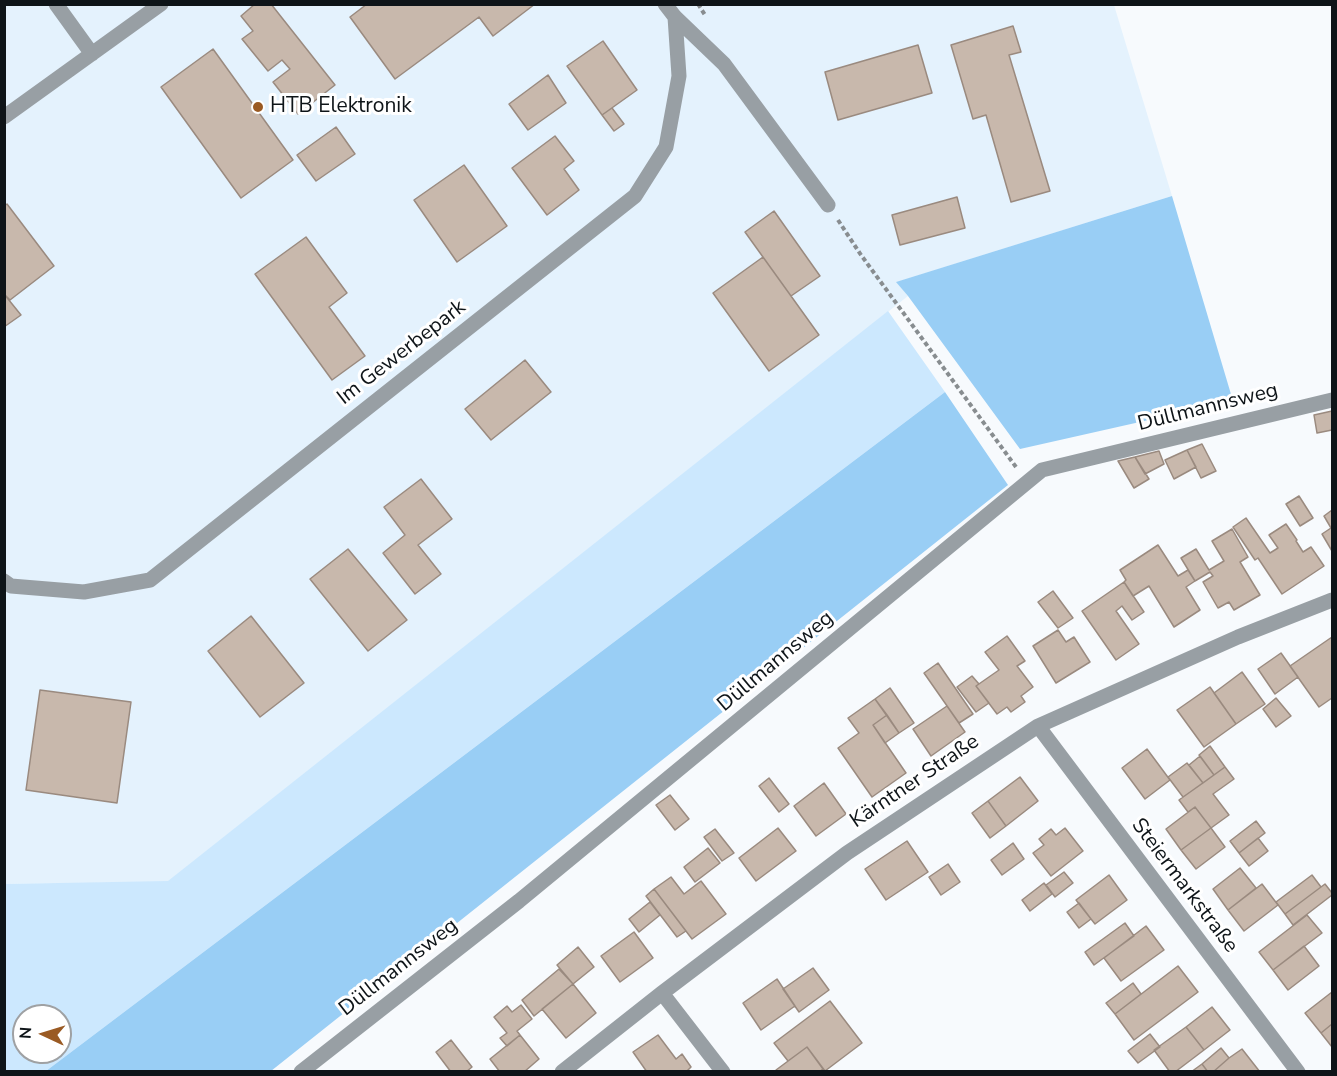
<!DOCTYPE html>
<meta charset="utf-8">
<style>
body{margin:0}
#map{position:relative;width:1337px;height:1076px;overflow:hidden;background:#f7fafd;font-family:"Nunito Sans",sans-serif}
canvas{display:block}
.frame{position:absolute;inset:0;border:6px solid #0e1418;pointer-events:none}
.north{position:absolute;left:12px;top:1004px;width:60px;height:60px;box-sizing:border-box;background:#fff;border:2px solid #9fa1a3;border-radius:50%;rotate:274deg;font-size:16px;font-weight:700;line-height:24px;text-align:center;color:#0e1418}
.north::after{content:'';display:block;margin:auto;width:21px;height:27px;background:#9a5a23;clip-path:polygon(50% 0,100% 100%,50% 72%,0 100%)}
</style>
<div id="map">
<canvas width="1337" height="1076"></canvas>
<div class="frame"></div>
<div class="north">N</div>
</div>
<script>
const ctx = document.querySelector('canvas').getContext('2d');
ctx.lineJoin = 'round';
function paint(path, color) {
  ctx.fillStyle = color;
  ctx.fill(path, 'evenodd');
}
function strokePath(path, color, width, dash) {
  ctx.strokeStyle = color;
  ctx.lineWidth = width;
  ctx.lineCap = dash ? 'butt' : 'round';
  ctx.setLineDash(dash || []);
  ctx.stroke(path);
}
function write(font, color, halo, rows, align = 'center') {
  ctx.font = font + ' "Nunito Sans",sans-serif';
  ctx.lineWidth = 6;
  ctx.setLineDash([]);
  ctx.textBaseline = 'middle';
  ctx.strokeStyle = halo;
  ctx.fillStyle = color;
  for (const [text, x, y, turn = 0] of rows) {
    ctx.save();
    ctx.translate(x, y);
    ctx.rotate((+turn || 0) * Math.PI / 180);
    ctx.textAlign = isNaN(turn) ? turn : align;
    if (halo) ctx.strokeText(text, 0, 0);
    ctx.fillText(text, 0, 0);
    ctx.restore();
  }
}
const built = new Path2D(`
 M 4,5 L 1114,5 L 1172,196 L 897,282 L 908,296 L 168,882 L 5,884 Z`);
const green = new Path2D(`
 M 888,311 L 945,392 L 46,1071 L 5,1071 L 4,884 L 168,881 ZM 24,1016 L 60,1016 L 60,1052 L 24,1052 Z`);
const forest = new Path2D(`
 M 1172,196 L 1233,401 L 1020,449 L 908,296 L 896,282 Z
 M 945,392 L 1008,485 L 271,1071 L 46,1071 Z`);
const building = new Path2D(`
 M 255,4 L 271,4 L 335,85 L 298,114 L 273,82 L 290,69 L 282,60 L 268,71 L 242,39 L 253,31 L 241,16 Z
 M 367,4 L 535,4 L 493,36 L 479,17 L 395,79 L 350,17 Z
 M 1013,26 L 1021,52 L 1009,55 L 1050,191 L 1011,202 L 986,115 L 973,119 L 951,45 Z
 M 603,41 L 637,90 L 602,115 L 567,66 Z
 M 918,45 L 932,93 L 838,120 L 825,72 Z
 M 213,49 L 293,160 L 241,198 L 161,87 Z
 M 548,75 L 566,103 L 528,130 L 509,104 Z
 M 612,108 L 624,124 L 614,131 L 602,115 Z
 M 336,127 L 355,154 L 316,181 L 297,155 Z
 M 555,136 L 574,161 L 564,169 L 579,190 L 547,215 L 512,168 Z
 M 464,165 L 507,226 L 457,262 L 414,200 Z
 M 957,197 L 965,228 L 900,245 L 892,215 Z
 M 7,204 L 54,266 L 10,300 L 4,294 L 4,206 Z
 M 774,211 L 820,276 L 791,296 L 745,232 Z
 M 306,237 L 347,293 L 329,307 L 365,356 L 332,380 L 255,274 Z
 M 763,257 L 819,335 L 769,371 L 713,293 Z
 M 4,294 L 21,315 L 4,327 Z
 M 525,360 L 551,392 L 491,440 L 465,409 Z
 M 1332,411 L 1332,430 L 1317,433 L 1314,415 Z
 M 1202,444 L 1216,471 L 1201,478 L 1187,450 Z
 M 1187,450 L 1196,467 L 1174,479 L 1165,460 Z
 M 1159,451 L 1164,464 L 1145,474 L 1135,457 Z
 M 1135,457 L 1149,479 L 1134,488 L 1118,461 Z
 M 421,479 L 452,519 L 418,545 L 441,574 L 415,594 L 383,553 L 405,535 L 384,507 Z
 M 1299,496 L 1313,518 L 1300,526 L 1286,504 Z
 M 1332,510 L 1332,551 L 1322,534 L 1331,528 L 1324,516 Z
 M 1246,518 L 1270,553 L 1278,548 L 1269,535 L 1286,524 L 1297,540 L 1296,541 L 1303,552 L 1311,547 L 1324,566 L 1282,594 L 1258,558 L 1255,560 L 1233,527 Z
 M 1232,529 L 1248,557 L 1240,562 L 1260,595 L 1234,610 L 1229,602 L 1218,608 L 1203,582 L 1213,576 L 1210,572 L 1195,581 L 1181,558 L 1196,549 L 1209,570 L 1224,561 L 1212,541 Z
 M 1158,545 L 1178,576 L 1188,570 L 1195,581 L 1186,587 L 1200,610 L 1174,627 L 1149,586 L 1133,596 L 1124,582 L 1126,580 L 1120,570 Z
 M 348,549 L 407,620 L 368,651 L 310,579 Z
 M 1124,582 L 1144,612 L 1132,620 L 1122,606 L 1116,611 L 1139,644 L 1116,660 L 1082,611 Z
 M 1053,591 L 1073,618 L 1058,628 L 1038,602 Z
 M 251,616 L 304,683 L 260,717 L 208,651 Z
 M 1058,630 L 1066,642 L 1074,637 L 1090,662 L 1056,683 L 1033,646 Z
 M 1007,636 L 1025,661 L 1017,666 L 1033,687 L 1021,696 L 1025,702 L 1011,712 L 1007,707 L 997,714 L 976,686 L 999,670 L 985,652 Z
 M 1332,637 L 1332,698 L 1319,707 L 1290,666 Z
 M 1281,653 L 1298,677 L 1275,694 L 1258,669 Z
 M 938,663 L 973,714 L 959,723 L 924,673 Z
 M 1242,672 L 1265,704 L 1236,724 L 1214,693 Z
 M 972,676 L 979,684 L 976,686 L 989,703 L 976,712 L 957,687 Z
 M 1210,687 L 1236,724 L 1204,747 L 1177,710 Z
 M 890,688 L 914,723 L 899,733 L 875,699 Z
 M 40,690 L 131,702 L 117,803 L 26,790 Z
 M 1276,698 L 1291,716 L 1276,727 L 1263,709 Z
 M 875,699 L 887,715 L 873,725 L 906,773 L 872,797 L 838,748 L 859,733 L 848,718 Z
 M 947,706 L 965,732 L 931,756 L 913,729 Z
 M 887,715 L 899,733 L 885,743 L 873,725 Z
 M 1210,746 L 1225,767 L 1214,775 L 1199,755 Z
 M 1147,749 L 1170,780 L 1145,799 L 1122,768 Z
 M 1200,756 L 1214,775 L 1203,783 L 1189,765 Z
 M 1187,763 L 1203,783 L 1183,797 L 1168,777 Z
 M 1225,767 L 1234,779 L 1213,794 L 1229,815 L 1211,828 L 1195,807 L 1188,812 L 1179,800 Z
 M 1020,777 L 1038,801 L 1006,826 L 988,801 Z
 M 769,778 L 789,804 L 779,812 L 759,786 Z
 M 824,783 L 846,814 L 816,836 L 794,806 Z
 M 670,795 L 689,819 L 675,830 L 656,805 Z
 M 988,801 L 1006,826 L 990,838 L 972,813 Z
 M 1195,807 L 1211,828 L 1181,850 L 1166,829 Z
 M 1256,821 L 1265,833 L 1239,853 L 1230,841 Z
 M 778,828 L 796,851 L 756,881 L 739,858 Z
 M 1065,828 L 1083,851 L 1051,876 L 1033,853 L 1044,845 L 1039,839 L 1051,829 L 1056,835 Z
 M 1211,828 L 1225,847 L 1196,869 L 1181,850 Z
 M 715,829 L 734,853 L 722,861 L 704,837 Z
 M 1258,838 L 1268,851 L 1249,866 L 1239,853 Z
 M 907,841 L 928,872 L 886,900 L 865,869 Z
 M 1013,843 L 1024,859 L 1002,875 L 991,860 Z
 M 708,848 L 720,863 L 695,882 L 684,867 Z
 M 948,864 L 960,882 L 941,895 L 929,877 Z
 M 1240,868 L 1256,888 L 1228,910 L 1213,889 Z
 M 1064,872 L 1073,883 L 1055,897 L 1046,885 Z
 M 1109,875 L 1127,900 L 1095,924 L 1076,900 Z
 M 1312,875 L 1321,887 L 1285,914 L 1276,902 Z
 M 671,877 L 684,894 L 701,881 L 726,914 L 692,939 L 654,889 Z
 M 1044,883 L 1052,894 L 1030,911 L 1022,900 Z
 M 1262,884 L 1278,905 L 1244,931 L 1228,910 Z
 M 1325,884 L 1332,893 L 1332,895 L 1293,925 L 1285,914 Z
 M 654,889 L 686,931 L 677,937 L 646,896 Z
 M 650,902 L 660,915 L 639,932 L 629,919 Z
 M 1079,903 L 1091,919 L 1079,928 L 1067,912 Z
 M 1307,915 L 1322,933 L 1273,970 L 1259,952 Z
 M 1125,923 L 1134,936 L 1094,965 L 1085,952 Z
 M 1146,926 L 1164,950 L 1121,981 L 1104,958 Z
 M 634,932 L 653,958 L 620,982 L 601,956 Z
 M 1304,946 L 1319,966 L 1288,990 L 1273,970 Z
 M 578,947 L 594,967 L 573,984 L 557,965 Z
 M 1178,966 L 1198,992 L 1134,1040 L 1115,1014 Z
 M 813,968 L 829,990 L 799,1012 L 783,989 Z
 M 559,969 L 573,984 L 534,1016 L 522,1000 Z
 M 777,979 L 795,1006 L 761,1030 L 743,1003 Z
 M 1133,983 L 1141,994 L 1115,1014 L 1106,1003 Z
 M 573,984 L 596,1013 L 566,1038 L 542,1009 Z
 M 1332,992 L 1332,1024 L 1321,1033 L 1305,1013 Z
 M 830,1001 L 862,1043 L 825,1071 L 807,1047 L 788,1061 L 774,1043 Z
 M 521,1005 L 532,1019 L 517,1031 L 520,1035 L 507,1046 L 500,1038 L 507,1033 L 494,1017 L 507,1006 L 512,1012 Z
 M 1212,1007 L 1230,1030 L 1204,1050 L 1186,1027 Z
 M 1332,1024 L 1332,1047 L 1321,1033 Z
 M 1186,1027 L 1204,1050 L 1175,1072 L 1170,1072 L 1154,1050 Z
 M 1150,1034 L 1160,1047 L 1138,1063 L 1128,1051 Z
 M 520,1035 L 539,1059 L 524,1072 L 500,1072 L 490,1059 Z
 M 658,1035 L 676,1059 L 682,1054 L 691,1067 L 686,1072 L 647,1072 L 633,1052 Z
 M 451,1040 L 472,1067 L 466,1072 L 451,1072 L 436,1052 Z
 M 807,1047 L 823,1069 L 819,1072 L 777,1072 L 776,1070 Z
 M 1221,1048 L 1229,1058 L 1213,1072 L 1208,1072 L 1202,1064 Z
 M 1242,1049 L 1260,1072 L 1213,1072 L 1229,1058 Z
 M 1202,1064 L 1208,1072 L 1191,1072 Z`);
const path = new Path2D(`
 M 698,4 L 705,15
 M 838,220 L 861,255 L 1016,467`);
const minor = new Path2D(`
 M 56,4 L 92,54
 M 665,4 L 675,17 L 724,64 L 828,205
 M 4,117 L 161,4
 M 4,581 L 11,586 L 84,592 L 150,580 L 635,196 L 666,147 L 679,76 L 675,17
 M 1038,726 L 1298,1072
 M 662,993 L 723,1072
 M 301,1072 L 519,901 L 1042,470 L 1332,400
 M 562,1072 L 662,993 L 847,853 L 1038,726 L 1238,637 L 1332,600`);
const markers = [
 [258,107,6,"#9a5a23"]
];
const poiNames = [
 ["HTB Elektronik",270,107]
];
const streetNames = [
 ["Im Gewerbepark",402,353,-38],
 ["Düllmannsweg",1208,408,-14],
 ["Düllmannsweg",776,662,-40],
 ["Kärntner Straße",915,782,-34],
 ["Steiermarkstraße",1184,886,53],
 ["Düllmannsweg",399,968,-38]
];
paint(built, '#e4f2fd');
paint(green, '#cce8fe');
paint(forest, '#99cef5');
paint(building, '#c8b8ac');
strokePath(building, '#9a8a7f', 1.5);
strokePath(path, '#888d90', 4, [4.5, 3]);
strokePath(minor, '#989fa4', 15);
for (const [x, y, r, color] of markers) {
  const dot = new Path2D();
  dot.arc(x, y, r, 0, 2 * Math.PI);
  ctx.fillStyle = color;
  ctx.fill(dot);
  strokePath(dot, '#fff', 2);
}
write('21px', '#0e1418', '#fff', poiNames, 'left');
write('21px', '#0e1418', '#fff', streetNames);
</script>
